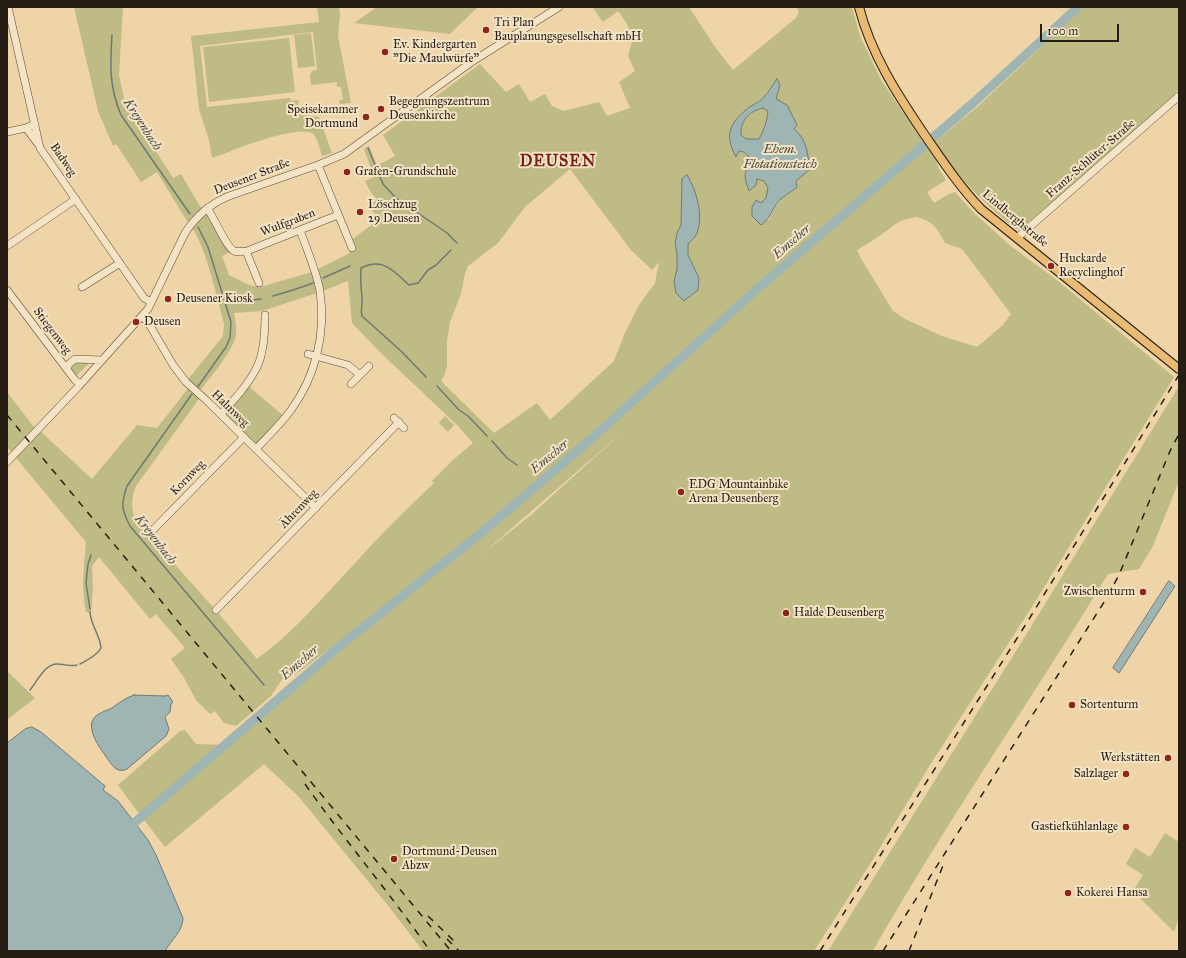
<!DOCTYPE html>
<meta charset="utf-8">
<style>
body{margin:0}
#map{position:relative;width:1186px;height:958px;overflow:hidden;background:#efd4a7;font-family:"IM FELL Great Primer",serif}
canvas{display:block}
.frame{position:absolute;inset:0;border:8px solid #261e14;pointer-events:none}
.scale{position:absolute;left:1040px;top:24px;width:79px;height:18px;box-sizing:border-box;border:2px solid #261e14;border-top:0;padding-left:5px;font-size:12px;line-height:14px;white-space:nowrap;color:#261e14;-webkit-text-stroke:3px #f5e3c6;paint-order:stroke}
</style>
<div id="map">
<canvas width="1186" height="958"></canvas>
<div class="frame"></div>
<div class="scale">100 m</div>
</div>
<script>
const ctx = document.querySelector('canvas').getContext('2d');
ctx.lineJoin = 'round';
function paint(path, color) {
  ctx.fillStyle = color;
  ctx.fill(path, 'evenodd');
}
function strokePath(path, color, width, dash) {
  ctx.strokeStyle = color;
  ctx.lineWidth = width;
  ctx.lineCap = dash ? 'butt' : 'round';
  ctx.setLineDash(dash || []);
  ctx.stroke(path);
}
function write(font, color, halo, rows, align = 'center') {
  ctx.font = font + ' "IM FELL Great Primer",serif';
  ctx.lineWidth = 4;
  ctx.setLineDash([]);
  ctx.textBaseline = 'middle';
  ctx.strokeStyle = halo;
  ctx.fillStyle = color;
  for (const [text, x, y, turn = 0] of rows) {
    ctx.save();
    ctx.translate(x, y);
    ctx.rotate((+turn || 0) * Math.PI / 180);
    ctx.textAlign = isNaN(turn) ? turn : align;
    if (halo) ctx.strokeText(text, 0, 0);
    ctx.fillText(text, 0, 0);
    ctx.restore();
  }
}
const green = new Path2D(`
 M 74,7 L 123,7 L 119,75 L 125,103 L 173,178 L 181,174 L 199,205 L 210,215 L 230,252 L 222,256 L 229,275 L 249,285 L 260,287 L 312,272 L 354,251 L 351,240 L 380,219 L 368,206 L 377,200 L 370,191 L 365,181 L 374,177 L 364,149 L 369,146 L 377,166 L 395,156 L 383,135 L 480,64 L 506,92 L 519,84 L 530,102 L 545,94 L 552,106 L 564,111 L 599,102 L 607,116 L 630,108 L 619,82 L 635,71 L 628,56 L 633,38 L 626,22 L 618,11 L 603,22 L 592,7 L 689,7 L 715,47 L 733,70 L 796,18 L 799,12 L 796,7 L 852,7 L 860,36 L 881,80 L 936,160 L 939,169 L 946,180 L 927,192 L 934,203 L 949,194 L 955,192 L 975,214 L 1012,247 L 1058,281 L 1174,377 L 1035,602 L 930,765 L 872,861 L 814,951 L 423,951 L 390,908 L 299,797 L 264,764 L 165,847 L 134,807 L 118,785 L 180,731 L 185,730 L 196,744 L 226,745 L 285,698 L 434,570 L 291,678 L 283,678 L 271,696 L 236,726 L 224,723 L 215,711 L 210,714 L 196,700 L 183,676 L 171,659 L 185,648 L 156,614 L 150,619 L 99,557 L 92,566 L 93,589 L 91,613 L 86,612 C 81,588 84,566 86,542 L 7,447 L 7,392 L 37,431 L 38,429 L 92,479 L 137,425 L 157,428 L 190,386 L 186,382 L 223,336 L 224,324 C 216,295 205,239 185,218 L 157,172 L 141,182 L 116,144 L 113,146 L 98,111 ZM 777,79 L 780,85 L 776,99 L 787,105 L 797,125 L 793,128 L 809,170 L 796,181 L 789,194 L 782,198 L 776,206 L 768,221 L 761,203 L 766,198 L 769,188 L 764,181 L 757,179 L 745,174 L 750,158 L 744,152 L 738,151 L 736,156 L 738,117 L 764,97 ZM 570,169 L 631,250 L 652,270 L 659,262 L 655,283 L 639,305 L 625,333 L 614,361 L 550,420 L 537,403 L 494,433 L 441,381 L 444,376 L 447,366 L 447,341 L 450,322 L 461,294 L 465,274 L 468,266 L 498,243 L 525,207 ZM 682,189 L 688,244 L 688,255 L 699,278 L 698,290 L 684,301 L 676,293 L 674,281 L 677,269 L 677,254 L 675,243 L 677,233 L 681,225 ZM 917,217 C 934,222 937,228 945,243 L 962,249 L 1011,314 L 1002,326 L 977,347 L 942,336 L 905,319 L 893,311 L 860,257 L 857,250 C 865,245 874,240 881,235 C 896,224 898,220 917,217 ZM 348,281 L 352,323 L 383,355 L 458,426 L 473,443 L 453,460 L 432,481 L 434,483 C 408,508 381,534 357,561 C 325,595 295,631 257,659 L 220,615 L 136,521 C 131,509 131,498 136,486 L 201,396 L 198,393 C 209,379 226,359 233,344 C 238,334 236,323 234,313 L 262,311 L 323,291 ZM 627,428 L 532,514 L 480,556 Z
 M 317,7 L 339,7 L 340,15 L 338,36 L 351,103 L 340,104 L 339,100 L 343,100 L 341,87 L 337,87 L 337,82 L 311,85 L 310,75 L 312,71 L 317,70 L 313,32 L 200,46 L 207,107 L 290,98 L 291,101 L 298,100 L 300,111 L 306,115 L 319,117 L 332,153 L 322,156 C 320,150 318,138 313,134 C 298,123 230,152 212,158 L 209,140 L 199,109 L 191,36 L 319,22 Z
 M 377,7 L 478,7 L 450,34 L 354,23 Z
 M 1084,7 L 1179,7 L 1179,89 L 1169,101 L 1036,216 L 1022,227 L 1018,229 C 1010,226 1004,219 998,214 C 973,193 953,170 935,142 L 977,107 Z
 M 311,33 L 315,66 L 298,68 L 294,35 Z
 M 289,38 L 295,92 L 209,102 L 203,47 Z
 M 763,108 L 768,111 C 767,121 764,130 759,139 L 746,139 L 741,135 C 740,120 749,111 763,108 Z
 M 74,362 L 89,363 L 76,376 C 70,372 70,367 74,362 Z
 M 246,384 L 285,417 L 256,449 L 221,414 Z
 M 1179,386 L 1179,481 L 1152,548 L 1139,569 L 1108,574 C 1031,700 947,821 874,949 L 873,951 L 828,951 L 1021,643 Z
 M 445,416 L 454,425 L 448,432 L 439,423 Z
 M 7,671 L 35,698 L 7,720 Z
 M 1165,833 L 1179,842 L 1179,917 L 1174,932 L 1133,891 L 1143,875 L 1126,864 L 1135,848 L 1150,857 Z`);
const water = new Path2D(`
 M 777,79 L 780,85 L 776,99 L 787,105 L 797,125 L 794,129 C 806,138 809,155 809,170 L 796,181 L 797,187 C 793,191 787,194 782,198 C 772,206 772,218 761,225 L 752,216 L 752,207 L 756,200 L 761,203 L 766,198 L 768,188 L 764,181 L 757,179 L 756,185 L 749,191 C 742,172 746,175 750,158 L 744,152 L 739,151 L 736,157 C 723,133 731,121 751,106 C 755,104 761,101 764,97 C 769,92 773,84 777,79 ZM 763,108 L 768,111 C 767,121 764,130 759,139 L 746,139 L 741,135 C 740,121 749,111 763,108 Z
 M 687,175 C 697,191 705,219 695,237 C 693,239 690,242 688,244 L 688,255 L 699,278 L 698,290 L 684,301 L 676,293 L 674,281 L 677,269 L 677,254 L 675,243 L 677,233 L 681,225 L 682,179 Z
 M 1169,581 L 1175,586 L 1119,673 L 1113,668 Z
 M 134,695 L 165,696 L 168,695 L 173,702 L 171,704 L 170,712 L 165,717 L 169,729 L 166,736 L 127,769 C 121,772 116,770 112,765 C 104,753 81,727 97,715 C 102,712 107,710 112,708 C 119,703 125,698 134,695 Z
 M 32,727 L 41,732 L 105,786 L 103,790 L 118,801 L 148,840 L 156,855 L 183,918 C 183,931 171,940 165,951 L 7,951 L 7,743 L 25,729 Z`);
const stream = new Path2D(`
 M 112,35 C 110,64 109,87 121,115 L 190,214
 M 368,148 L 383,184 L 396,198 L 447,233 L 457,243
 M 323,278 L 350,266
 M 273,296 C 287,292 300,288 313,283
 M 239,302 L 261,299
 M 426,377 L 402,352 L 362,316 C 360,309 363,304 362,297 C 361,287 360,279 361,268 C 383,257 394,271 409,285 L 418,283 L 428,270 L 436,265 L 451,250
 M 437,386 L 459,410 L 468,416 L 487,436
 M 197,388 L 226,347 L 230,338 L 231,322 L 208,247 L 198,227
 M 192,394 L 127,486 C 121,504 121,509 130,526 L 264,685
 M 492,441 L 507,458 L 517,465
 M 90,609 L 86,583 L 88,564 L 91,555
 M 80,664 C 87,660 97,656 101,648 C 100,635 91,626 90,612
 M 30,690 C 37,682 45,663 58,664 C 65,664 70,667 77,665`);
const river = new Path2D(`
 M 126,830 L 341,645 L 481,533 L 589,441 L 756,290 L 973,103 L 1078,7`);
const minor = new Path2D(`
 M 8,7 L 40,148 L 144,298 L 151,302
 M 26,128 L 38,144
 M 7,132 L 26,128 L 35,124
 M 318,165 L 352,248
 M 207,208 C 214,217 226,247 234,251 C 238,252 243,251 247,251 L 338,215
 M 1017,238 L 1179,96
 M 7,246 L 76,199
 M 246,251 L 259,283
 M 82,287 L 120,263
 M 7,290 L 75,380 L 80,384
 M 142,316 L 149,324 L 173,365 L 186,382 L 206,400 L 316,508
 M 308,354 L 348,365 L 360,375
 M 67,369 L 69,364 L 75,359 L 101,360
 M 351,384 L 369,366
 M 221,414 C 234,400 248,385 257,367 C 264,353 265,331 265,315
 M 394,418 L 404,428
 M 256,449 C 268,436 281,424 291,410 C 316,376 326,333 320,291 C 316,270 307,250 300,230
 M 7,462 L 78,387 L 148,309 L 185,233 C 196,216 210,204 229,196 L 318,165 L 344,154 L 473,61 L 559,7
 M 149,534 L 244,437
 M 216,610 L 399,422`);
const major = new Path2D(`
 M 859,7 C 871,54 897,94 924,134 C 942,160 959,186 981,209 L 1179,369`);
const rail = new Path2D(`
 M 7,415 L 451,951
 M 305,784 C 345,841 391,894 430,951
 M 428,916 L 454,941
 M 447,939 L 459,951
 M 820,951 L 1026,624 L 1179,375
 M 883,951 L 1106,599 L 1119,575 L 1170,451 L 1179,434
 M 909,951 L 944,863`);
const markers = [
 [486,30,4,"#8f2418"],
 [385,52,4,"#8f2418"],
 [381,109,4,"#8f2418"],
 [366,117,4,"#8f2418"],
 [347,172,4,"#8f2418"],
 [360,212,4,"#8f2418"],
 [1051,266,4,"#8f2418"],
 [168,299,4,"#8f2418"],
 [136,322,4,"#8f2418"],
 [681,492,4,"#8f2418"],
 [1143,592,4,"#8f2418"],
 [786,613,4,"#8f2418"],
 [1072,705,4,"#8f2418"],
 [1168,758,4,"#8f2418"],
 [1126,774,4,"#8f2418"],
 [1126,827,4,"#8f2418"],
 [394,859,4,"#8f2418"],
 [1068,893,4,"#8f2418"]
];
const poiNames = [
 ["Tri Plan",494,23],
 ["Bauplanungsgesellschaft mbH",494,37],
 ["Ev. Kindergarten",393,45],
 ["\"Die Maulwürfe\"",393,59],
 ["Begegnungszentrum",389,102],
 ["Deusenkirche",389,116],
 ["Speisekammer",358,110,"right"],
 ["Dortmund",358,124,"right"],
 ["Grafen-Grundschule",355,172],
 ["Löschzug",368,205],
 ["29 Deusen",368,219],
 ["Huckarde",1059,259],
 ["Recyclinghof",1059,273],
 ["Deusener Kiosk",176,299],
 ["Deusen",144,322],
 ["EDG Mountainbike",689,485],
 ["Arena Deusenberg",689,499],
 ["Zwischenturm",1135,592,"right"],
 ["Halde Deusenberg",794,613],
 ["Sortenturm",1080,705],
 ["Werkstätten",1160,758,"right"],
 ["Salzlager",1118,774,"right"],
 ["Gastiefkühlanlage",1118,827,"right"],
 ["Dortmund-Deusen",402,852],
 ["Abzw",402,866],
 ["Kokerei Hansa",1076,893]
];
const streetNames = [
 ["Franz-Schlüter-Straße",1091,159,-41],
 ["Badweg",63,160,56],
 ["Deusener Straße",252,177,-21],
 ["Lindberghstraße",1015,219,40],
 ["Wulfgraben",288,223,-21],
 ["Stiegenweg",52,331,53],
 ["Halmweg",230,409,44],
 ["Kornweg",188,478,-46],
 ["Ährenweg",299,509,-46]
];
const waterNames = [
 ["Kreyenbach",142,125,57],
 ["Ehem.",780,150],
 ["Flotationsteich",780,165],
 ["Emscher",792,242,-41],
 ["Emscher",550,457,-40],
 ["Kreyenbach",155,540,52],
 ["Emscher",300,663,-41]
];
const districtNames = [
 ["DEUSEN",558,162]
];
paint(green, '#bebb84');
paint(water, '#9fb5b3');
strokePath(water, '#6f7973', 1);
strokePath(stream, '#6f7973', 1.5);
strokePath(river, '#9fb5b3', 9);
strokePath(minor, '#584c39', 8);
strokePath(major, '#261e14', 10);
strokePath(minor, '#f5e3c6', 7);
strokePath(major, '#e8ba74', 8);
strokePath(rail, '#261e14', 1.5, [7, 7]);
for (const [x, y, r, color] of markers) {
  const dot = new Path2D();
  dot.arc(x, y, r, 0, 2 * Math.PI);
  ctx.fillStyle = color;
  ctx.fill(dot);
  strokePath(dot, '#f5e3c6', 1.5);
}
write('12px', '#261e14', '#f5e3c6', poiNames, 'left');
write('12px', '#261e14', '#f5e3c6', streetNames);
write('italic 13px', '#4a4b44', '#f5e3c6', waterNames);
ctx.letterSpacing = '1px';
write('bold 16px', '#7a1f14', '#f5e3c6', districtNames);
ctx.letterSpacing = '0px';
</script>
